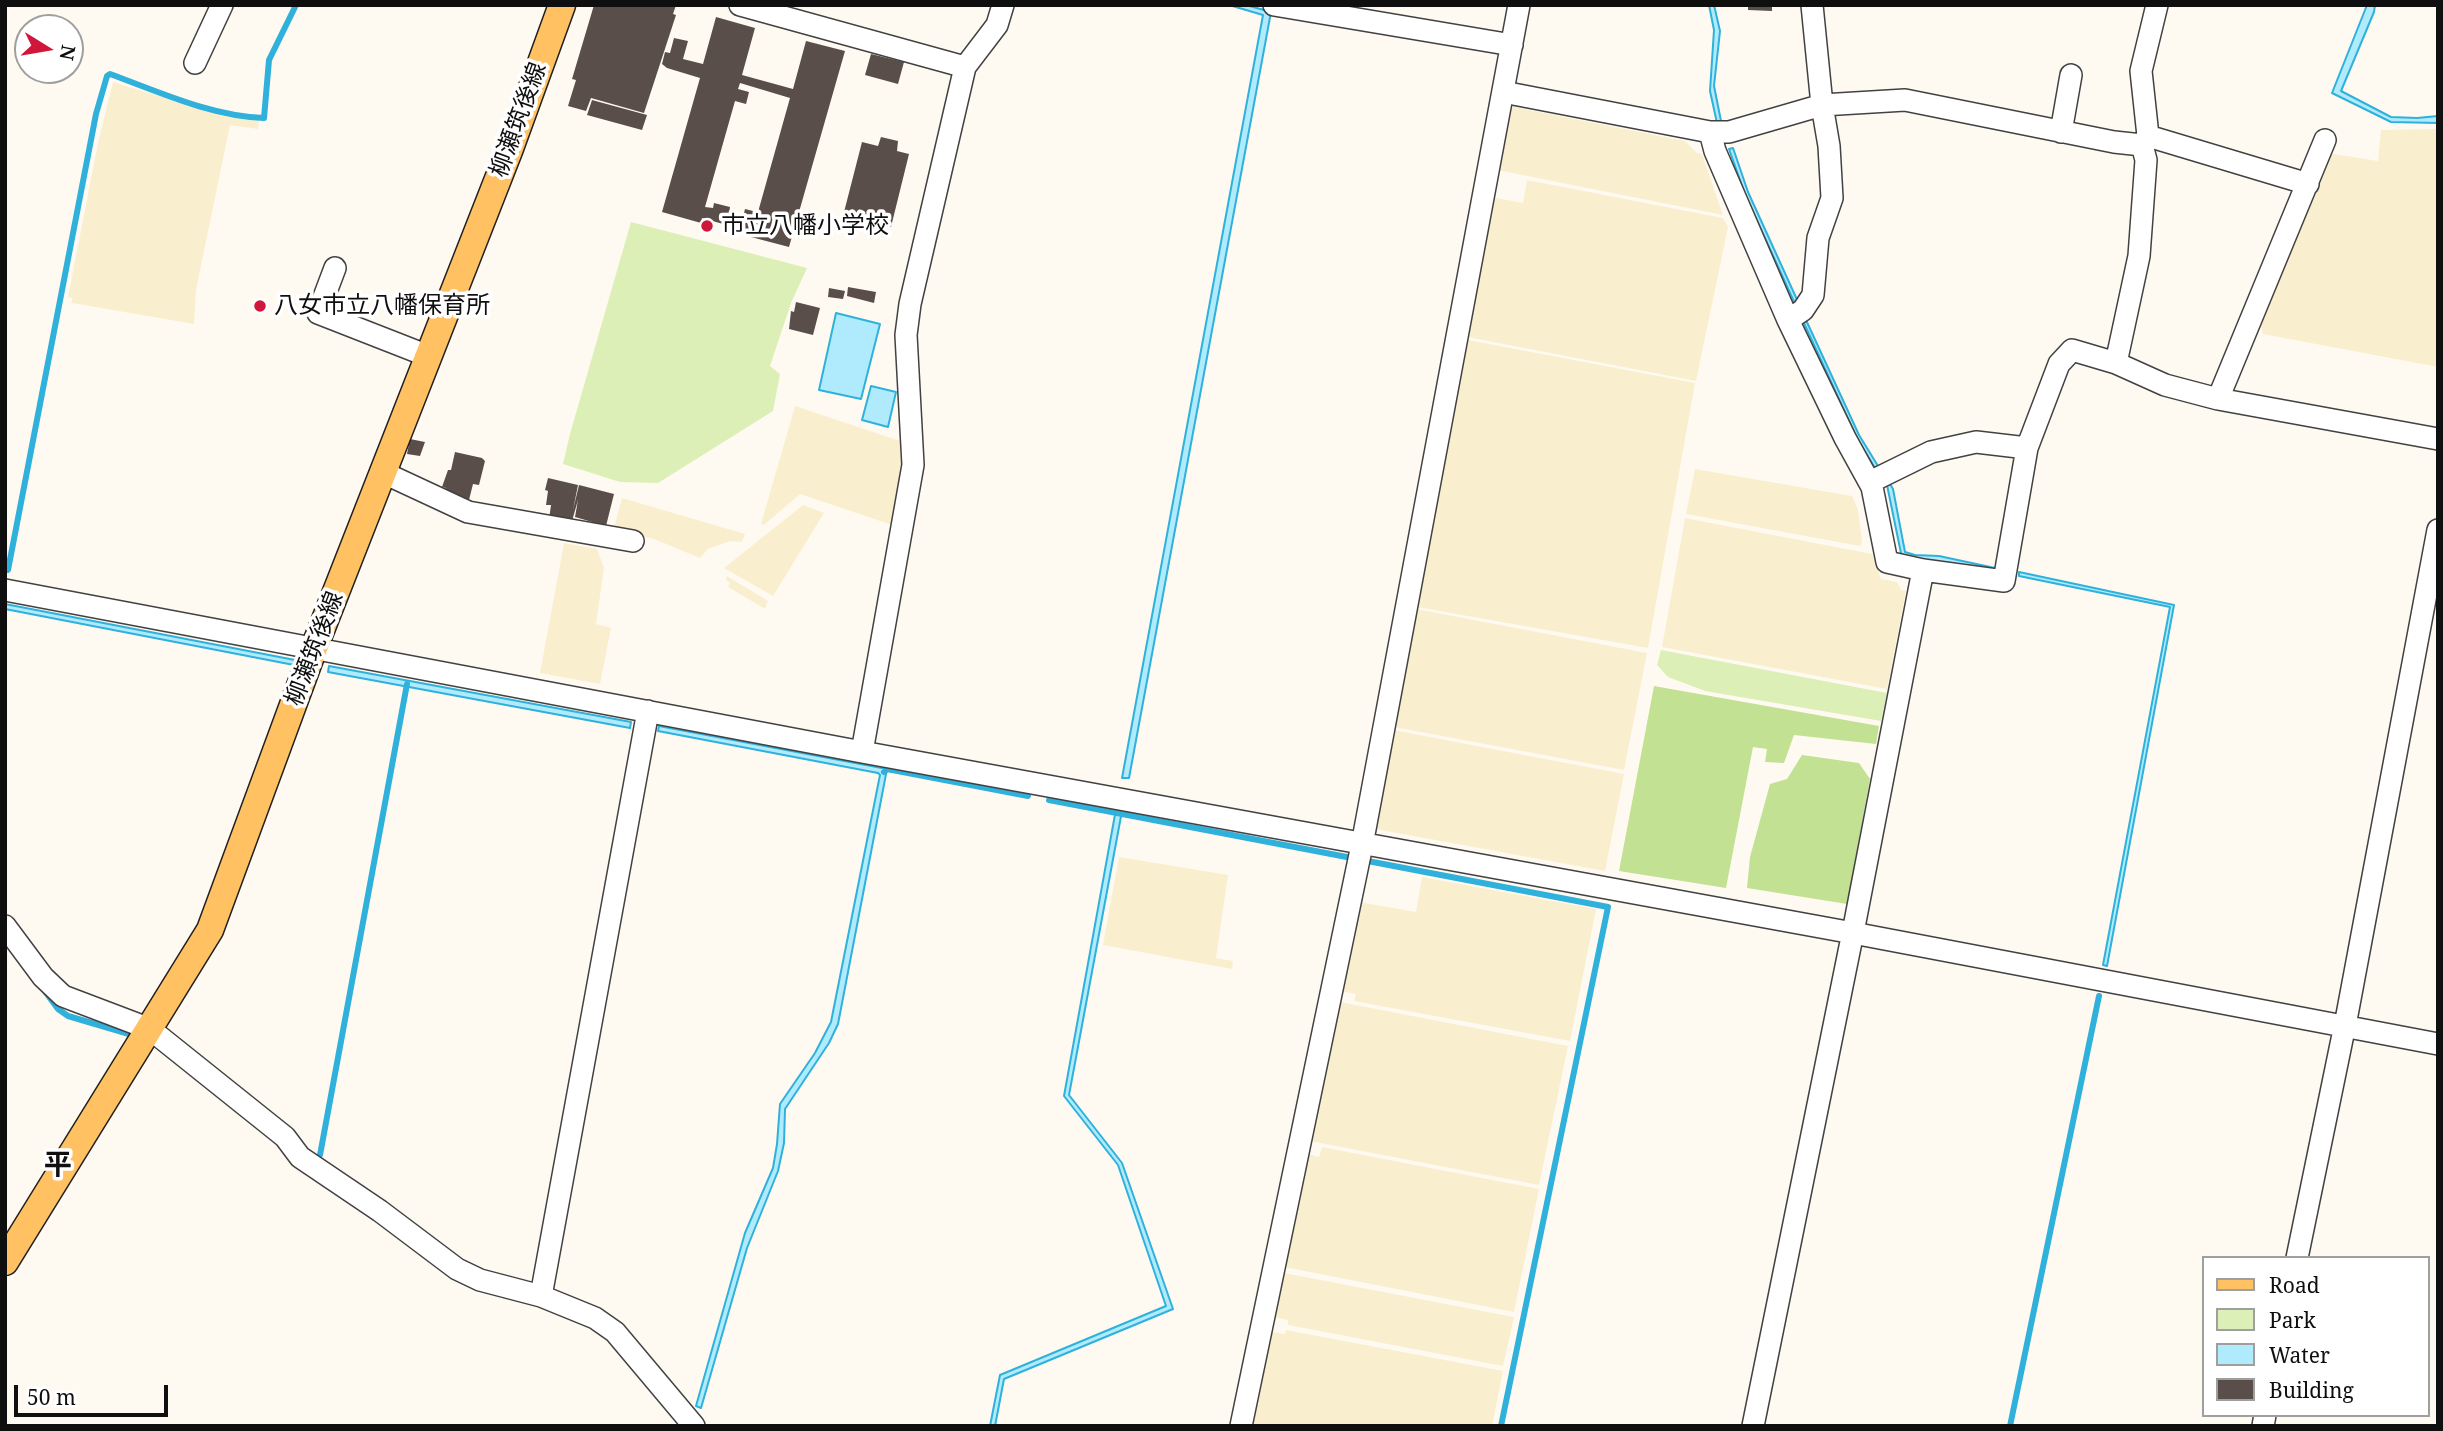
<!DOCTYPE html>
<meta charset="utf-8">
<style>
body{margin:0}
#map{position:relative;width:2443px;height:1431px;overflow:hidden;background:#fffaf1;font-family:"Noto Serif",serif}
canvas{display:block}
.frame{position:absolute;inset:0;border:7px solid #0f0f0f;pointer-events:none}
.legend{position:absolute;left:2202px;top:1256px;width:228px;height:161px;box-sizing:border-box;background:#fff;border:2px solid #9f9f9f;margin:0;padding:9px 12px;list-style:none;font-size:21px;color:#0f0f0f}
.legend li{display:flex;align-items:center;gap:14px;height:35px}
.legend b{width:35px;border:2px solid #9f9f9f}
.north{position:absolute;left:14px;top:14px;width:70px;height:70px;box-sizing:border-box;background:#fff;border:2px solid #9f9f9f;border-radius:50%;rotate:101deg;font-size:19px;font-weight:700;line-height:28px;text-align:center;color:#0f0f0f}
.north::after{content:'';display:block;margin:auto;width:24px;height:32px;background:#cf173c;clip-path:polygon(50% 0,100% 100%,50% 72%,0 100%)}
.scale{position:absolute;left:14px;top:1385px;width:154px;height:32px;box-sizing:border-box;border:4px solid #0f0f0f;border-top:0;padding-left:9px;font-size:21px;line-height:24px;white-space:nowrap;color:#0f0f0f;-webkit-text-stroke:5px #fff;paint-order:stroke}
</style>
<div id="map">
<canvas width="2443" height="1431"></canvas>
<div class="frame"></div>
<ul class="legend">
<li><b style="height:9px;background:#ffc161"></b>Road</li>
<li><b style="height:19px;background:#dcefb6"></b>Park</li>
<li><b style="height:19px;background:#b0ebfd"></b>Water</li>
<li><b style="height:19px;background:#594e4a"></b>Building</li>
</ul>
<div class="north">N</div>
<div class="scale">50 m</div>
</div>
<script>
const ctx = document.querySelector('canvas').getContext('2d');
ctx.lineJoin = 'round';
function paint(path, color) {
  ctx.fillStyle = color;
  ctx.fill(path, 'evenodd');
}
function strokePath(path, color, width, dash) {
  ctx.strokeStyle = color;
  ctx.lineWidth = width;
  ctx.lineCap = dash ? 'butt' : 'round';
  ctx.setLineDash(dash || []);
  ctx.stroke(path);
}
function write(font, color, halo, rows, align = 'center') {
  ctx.font = font + ' "Noto Serif","Noto Sans JP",serif';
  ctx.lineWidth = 7;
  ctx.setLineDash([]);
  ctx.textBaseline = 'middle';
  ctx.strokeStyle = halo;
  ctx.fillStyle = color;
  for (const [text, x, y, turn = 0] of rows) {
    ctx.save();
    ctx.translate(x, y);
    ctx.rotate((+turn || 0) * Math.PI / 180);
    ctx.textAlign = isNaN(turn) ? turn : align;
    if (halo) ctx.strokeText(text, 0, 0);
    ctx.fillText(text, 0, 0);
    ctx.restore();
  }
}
const farmland = new Path2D(`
 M 113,82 L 224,116 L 259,120 L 258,129 L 230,125 L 196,290 L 194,324 L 72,303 L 72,298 L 68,297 L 98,143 Z
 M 1509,106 L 1685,141 L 1697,153 L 1702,154 L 1723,215 L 1497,170 Z
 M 2438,129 L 2438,367 L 2263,334 L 2260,322 L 2327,153 L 2378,161 L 2381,130 Z
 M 1527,180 L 1723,218 L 1728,227 L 1696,381 L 1467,337 L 1491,197 L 1523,203 Z
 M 1468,340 L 1695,383 L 1648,648 L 1417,607 Z
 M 795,406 L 903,442 L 905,463 L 895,526 L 800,494 L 764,525 L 761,524 Z
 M 1695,469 L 1852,496 L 1858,509 L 1862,542 L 1860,546 L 1686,514 Z
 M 622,498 L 745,534 L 742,542 L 730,541 L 708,549 L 700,558 L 654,539 L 614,528 Z
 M 803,505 L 824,513 L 773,596 L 724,568 Z
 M 1685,518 L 1872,554 L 1881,579 L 1897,582 L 1901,590 L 1906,591 L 1887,689 L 1662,647 Z
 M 564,543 L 597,549 L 604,568 L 596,624 L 611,628 L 600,684 L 540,673 Z
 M 727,576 L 768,601 L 765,609 L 728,587 L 730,583 L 726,580 Z
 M 1416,609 L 1647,653 L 1624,770 L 1394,727 Z
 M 1393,730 L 1624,774 L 1605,871 L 1375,829 Z
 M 1119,857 L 1228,875 L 1216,958 L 1233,961 L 1232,969 L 1103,945 Z
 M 1422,877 L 1596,909 L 1570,1041 L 1354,1001 L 1356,994 L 1340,991 L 1359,902 L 1416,912 Z
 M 1340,1002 L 1568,1046 L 1539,1185 L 1310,1141 Z
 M 1322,1147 L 1539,1189 L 1514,1312 L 1284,1267 L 1308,1154 L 1319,1157 Z
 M 1284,1273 L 1514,1317 L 1503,1366 L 1288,1325 L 1288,1320 L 1274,1317 Z
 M 1286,1330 L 1503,1371 L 1492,1426 L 1252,1426 L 1272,1332 L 1285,1334 Z`);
const green = new Path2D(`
 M 631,222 L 807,268 L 791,303 L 770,366 L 780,374 L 773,411 L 658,483 L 620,482 L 563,464 L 570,434 Z
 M 1661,650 L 1887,693 L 1881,721 L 1705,691 L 1668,677 L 1657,665 Z`);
const forest = new Path2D(`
 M 1654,686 L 1879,726 L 1876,744 L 1794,735 L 1784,763 L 1765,762 L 1767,749 L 1753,747 L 1726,888 L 1619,871 Z
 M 1802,755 L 1859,763 L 1870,779 L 1847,904 L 1747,888 L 1750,857 L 1770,784 L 1787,779 Z`);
const water = new Path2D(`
 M 1229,5 L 1246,5 L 1271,12 L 1129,778 L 1122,778 L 1263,15 Z
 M 1709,5 L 1714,5 L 1720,31 L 1714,86 L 1721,121 L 1717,123 L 1710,91 L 1714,30 Z
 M 2367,5 L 2375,5 L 2374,12 L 2341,91 L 2391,117 L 2417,118 L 2438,116 L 2438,123 L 2391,122 L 2332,93 Z
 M 1733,148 L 1748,192 L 1799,304 L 1796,306 L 1745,194 L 1729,149 Z
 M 836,313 L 880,324 L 861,399 L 819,390 Z
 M 1806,320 L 1859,435 L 1878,466 L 1875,468 L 1857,438 L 1803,321 Z
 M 871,386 L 896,392 L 888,427 L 862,420 Z
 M 1890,484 L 1893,489 L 1905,552 L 1915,555 L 1939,556 L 1995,568 L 1994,573 L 1902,558 L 1887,485 Z
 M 2019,572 L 2174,605 L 2107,966 L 2103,965 L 2170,607 L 2019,576 Z
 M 5,604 L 295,660 L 294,665 L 5,609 Z
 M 329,666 L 631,722 L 630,728 L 328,672 Z
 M 659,726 L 887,769 L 838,1024 L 829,1043 L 785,1109 L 784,1143 L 778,1171 L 747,1248 L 701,1408 L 696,1406 L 745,1233 L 773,1168 L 777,1144 L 780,1104 L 815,1053 L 831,1022 L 880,775 L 878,773 L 658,731 Z
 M 1116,809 L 1122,811 L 1069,1095 L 1122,1163 L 1173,1309 L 1004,1379 L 995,1426 L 990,1426 L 1000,1375 L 1166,1306 L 1118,1165 L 1064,1096 Z`);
const stream = new Path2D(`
 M 8,570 L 96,114 L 107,76 L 110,74 C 159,92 211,116 264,118 L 269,60 L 296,5
 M 884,772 L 887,769 L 1028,796
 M 1049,800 L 1608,907 L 1501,1426
 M 44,990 L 58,1009 L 68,1016 L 129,1034
 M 320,1155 L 407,684
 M 2010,1426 L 2099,996`);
const building = new Path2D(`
 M 594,5 L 676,5 L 673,14 L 676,15 L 644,113 L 591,98 L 586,111 L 568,106 L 576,80 L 572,79 Z
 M 1748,5 L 1772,5 L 1772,11 L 1748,10 Z
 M 716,17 L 755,28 L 742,75 L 793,89 L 806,41 L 845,51 L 789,247 L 751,237 L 790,98 L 740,83 L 738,89 L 749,92 L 746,104 L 735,101 L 705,207 L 713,208 L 714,203 L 730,207 L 729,214 L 743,217 L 745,209 L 757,212 L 751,232 L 702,218 L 701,223 L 662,212 L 700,78 L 667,68 L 662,64 L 665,52 L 670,53 L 674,38 L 688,41 L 683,59 L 703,64 Z
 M 871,54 L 904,62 L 898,84 L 865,75 Z
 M 592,100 L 647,115 L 642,130 L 587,115 Z
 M 881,137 L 898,141 L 897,151 L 909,154 L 891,227 L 843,216 L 862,142 L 878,146 Z
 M 848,287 L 876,292 L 874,303 L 847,296 Z
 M 829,288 L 845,291 L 843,299 L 828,297 Z
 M 796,302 L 820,308 L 813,335 L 789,329 L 791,311 L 794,312 Z
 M 410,439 L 425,442 L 420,456 L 407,454 Z
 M 455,452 L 482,458 L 485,461 L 479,485 L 473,484 L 469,500 L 445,493 L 446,488 L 442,487 L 448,470 L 451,470 Z
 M 548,478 L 578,485 L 573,510 L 579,485 L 614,494 L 606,526 L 575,517 L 578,500 L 572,521 L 549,519 L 551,505 L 546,505 L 548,491 L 545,490 Z`);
const minor = new Path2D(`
 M 740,5 L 965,67
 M 1274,5 L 1512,45
 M 195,63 L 222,5
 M 1503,92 L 1710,132 L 1715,151 L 1788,320 L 1845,438 L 1872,487 L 1887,562 L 1923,570 L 2004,581 L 2027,448 L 2059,364 L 2072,350 L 2116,363 L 2165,385 L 2218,399 L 2438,439
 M 1710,132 L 1729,132 L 1822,105 L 1905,100 L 2114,142 L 2142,145 L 2148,136 L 2141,71 L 2157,5
 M 2061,132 L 2071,75
 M 2148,136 L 2308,184
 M 335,268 L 318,313 L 428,356
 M 1788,320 L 1803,310 L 1813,295 L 1818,238 L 1832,198 L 1829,146 L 1822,105 L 1812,5
 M 2116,363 L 2139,256 L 2146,160 L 2142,145
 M 2218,399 L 2325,140
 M 382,472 L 468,512 L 633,541
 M 1870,482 L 1931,452 L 1976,442 L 2027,448
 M 5,590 L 862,752 L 1853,933 L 2438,1044
 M 648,711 L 541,1296 L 595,1318 L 615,1332 L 694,1426
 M 862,752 L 913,465 L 906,335 L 910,304 L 965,67 L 997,25 L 1003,5
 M 5,926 L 43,977 L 63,996 L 150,1029 L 285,1137 L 300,1157 L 380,1211 L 457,1269 L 480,1280 L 541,1296
 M 2297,1258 L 2347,1015 L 2438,530
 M 1241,1426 L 1362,845 L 1519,5
 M 1753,1426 L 1855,922 L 1923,570
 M 2263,1426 L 2265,1415`);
const major = new Path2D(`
 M 5,1262 L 210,930 L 314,648 L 509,151 L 562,5`);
const markers = [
 [707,226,7,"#cf173c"],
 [260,306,7,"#cf173c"]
];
const streetNames = [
 ["柳瀬筑後線",519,120,-70],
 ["柳瀬筑後線",315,649,-69]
];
const poiNames = [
 ["市立八幡小学校",721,226],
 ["八女市立八幡保育所",274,306]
];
const quarterNames = [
 ["平",58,1166]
];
paint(farmland, '#f9efce');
paint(green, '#dcefb6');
paint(forest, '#c2e193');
paint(water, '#b0ebfd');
strokePath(water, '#2fb1dc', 2);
strokePath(stream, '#2fb1dc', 6);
paint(building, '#594e4a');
strokePath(minor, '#424242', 24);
strokePath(major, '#202020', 29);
strokePath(minor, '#fff', 21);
strokePath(major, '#ffc161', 26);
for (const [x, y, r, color] of markers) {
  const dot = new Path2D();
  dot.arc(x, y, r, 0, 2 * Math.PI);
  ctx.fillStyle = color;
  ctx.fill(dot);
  strokePath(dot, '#fff', 2.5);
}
write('24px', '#0f0f0f', '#fff', streetNames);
write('24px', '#0f0f0f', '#fff', poiNames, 'left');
write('bold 28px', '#0f0f0f', '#fff', quarterNames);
</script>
